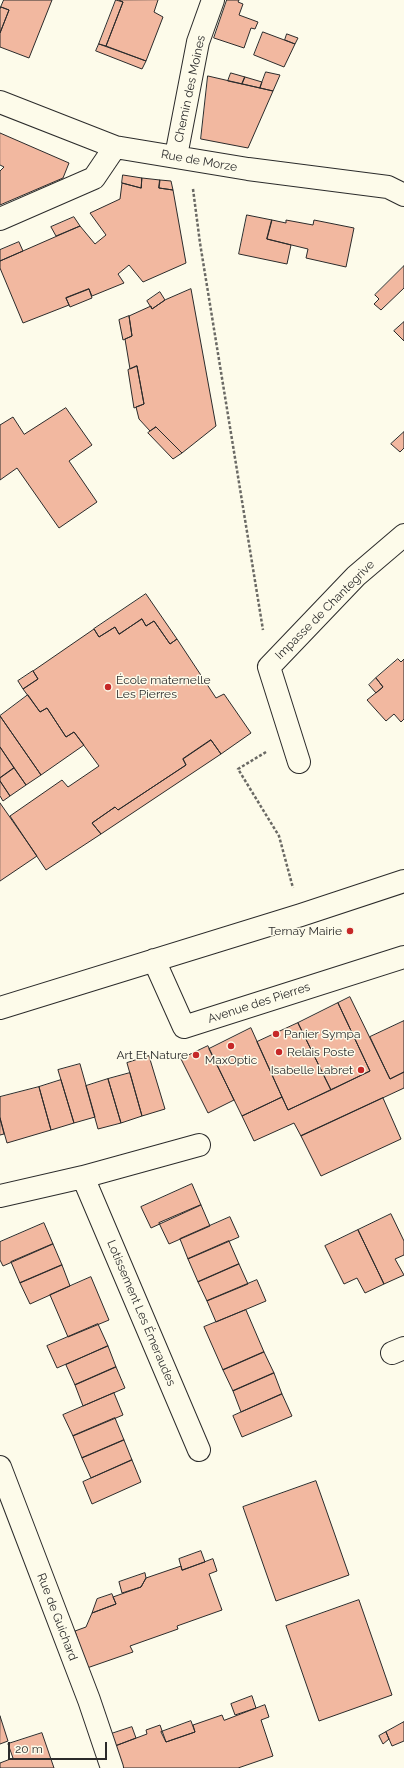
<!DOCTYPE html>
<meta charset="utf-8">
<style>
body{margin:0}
#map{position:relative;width:404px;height:1768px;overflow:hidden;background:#fdfbea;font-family:Raleway,sans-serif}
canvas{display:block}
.scale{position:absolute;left:8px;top:1742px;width:99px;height:18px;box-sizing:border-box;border:2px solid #2b2b2b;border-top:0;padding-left:5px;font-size:12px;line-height:14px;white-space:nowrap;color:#2b2b2b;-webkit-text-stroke:3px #fdfbea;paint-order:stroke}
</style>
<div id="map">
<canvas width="404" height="1768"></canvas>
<div class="scale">20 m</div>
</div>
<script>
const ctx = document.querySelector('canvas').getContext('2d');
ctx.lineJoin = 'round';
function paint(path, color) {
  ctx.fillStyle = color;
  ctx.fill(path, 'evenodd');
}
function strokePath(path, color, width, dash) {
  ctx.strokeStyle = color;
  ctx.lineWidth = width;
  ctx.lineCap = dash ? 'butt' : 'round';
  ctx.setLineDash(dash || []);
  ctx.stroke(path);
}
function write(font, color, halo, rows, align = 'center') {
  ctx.font = font + ' Raleway,sans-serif';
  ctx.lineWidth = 3;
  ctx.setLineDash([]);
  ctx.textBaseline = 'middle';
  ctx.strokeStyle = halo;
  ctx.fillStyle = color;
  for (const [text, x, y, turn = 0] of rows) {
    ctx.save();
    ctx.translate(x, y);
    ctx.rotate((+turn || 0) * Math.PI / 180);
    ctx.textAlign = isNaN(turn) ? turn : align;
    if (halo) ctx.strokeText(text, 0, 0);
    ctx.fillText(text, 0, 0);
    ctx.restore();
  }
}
const building = new Path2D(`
 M 4,0 L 52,0 L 29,58 L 0,47 L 0,33 L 9,10 L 1,7 Z
 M 116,0 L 123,2 L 106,46 L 99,44 Z
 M 158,0 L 154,12 L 163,17 L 146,61 L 106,46 L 123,2 L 119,0 Z
 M 227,0 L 239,0 L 238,2 L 243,4 L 239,15 L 258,22 L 255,29 L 251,28 L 244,48 L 214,38 Z
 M 1,7 L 9,10 L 0,33 L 0,10 Z
 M 263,32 L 295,44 L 284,67 L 254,55 Z
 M 287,34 L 298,38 L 295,44 L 285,40 Z
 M 99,44 L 146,61 L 142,69 L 96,51 Z
 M 266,72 L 280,75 L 273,91 L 260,88 Z
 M 231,73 L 245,77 L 242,84 L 228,81 Z
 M 208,76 L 273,91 L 248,148 L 201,139 Z
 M 245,77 L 262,82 L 260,88 L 242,84 Z
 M 0,133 L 69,163 L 63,178 L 0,205 L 0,171 L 4,167 L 0,165 Z
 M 123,175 L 142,178 L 141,188 L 122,183 Z
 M 142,178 L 160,180 L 159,188 L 173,190 L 186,263 L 143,282 L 129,265 L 118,274 L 124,283 L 92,296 L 89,289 L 66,298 L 69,305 L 23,323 L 0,268 L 0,261 L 80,226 L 95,244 L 106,235 L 90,213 L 120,199 L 122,183 L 141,188 Z
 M 160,180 L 171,181 L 173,190 L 159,188 Z
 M 247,215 L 272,220 L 267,239 L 291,245 L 287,264 L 239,254 Z
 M 74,217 L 80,226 L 56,236 L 51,227 Z
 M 272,220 L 286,223 L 286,220 L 313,225 L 314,220 L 354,228 L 346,267 L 306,258 L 308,249 L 267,239 Z
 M 19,242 L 23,251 L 0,261 L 0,250 Z
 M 404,266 L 404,288 L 381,310 L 374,304 L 379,299 L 375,295 Z
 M 89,289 L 92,298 L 70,307 L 66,298 Z
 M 191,289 L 216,426 L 182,453 L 156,427 L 150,431 L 139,419 L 136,407 L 144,404 L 137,366 L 130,369 L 125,339 L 132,336 L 129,316 L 151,306 L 152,309 L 165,300 Z
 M 160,292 L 165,300 L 152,309 L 147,301 Z
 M 129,316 L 132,336 L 123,340 L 119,320 Z
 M 404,322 L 404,341 L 394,331 Z
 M 137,366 L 144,404 L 134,408 L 128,370 Z
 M 66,408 L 92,445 L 69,461 L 97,502 L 59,528 L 17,468 L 0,480 L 0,425 L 13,417 L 24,434 Z
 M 156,427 L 182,453 L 173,459 L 148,433 Z
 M 404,432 L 404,448 L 400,452 L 391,444 Z
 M 146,594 L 177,639 L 170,644 L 154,621 L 146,626 L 142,619 L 119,634 L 115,627 L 99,637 L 94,629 Z
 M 142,619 L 146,626 L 154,621 L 170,644 L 177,639 L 216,698 L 224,694 L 251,733 L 221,754 L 211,740 L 183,759 L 186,765 L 118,810 L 115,807 L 92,823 L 101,834 L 46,870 L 10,816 L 62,780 L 68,787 L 99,766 L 74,732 L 66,737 L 47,708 L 40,712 L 23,689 L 38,679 L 33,671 L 94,629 L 99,637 L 115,627 L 119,634 Z
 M 398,659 L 401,662 L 404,659 L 404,719 L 401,722 L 394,714 L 386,721 L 367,700 L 383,687 L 376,678 Z
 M 33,671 L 38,679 L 23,689 L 18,681 Z
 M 376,678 L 383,687 L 376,693 L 369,685 Z
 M 28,695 L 40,712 L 47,708 L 66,737 L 74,732 L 84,745 L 41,775 L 0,716 Z
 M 0,716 L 41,775 L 26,785 L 0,747 Z
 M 211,740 L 221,754 L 101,834 L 92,823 L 115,807 L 118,810 L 186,765 L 183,759 Z
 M 0,747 L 14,768 L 0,778 Z
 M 14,768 L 26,785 L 10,796 L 0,781 L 0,778 Z
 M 0,781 L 10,796 L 3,801 L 0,796 Z
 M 0,803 L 37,856 L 0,881 Z
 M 350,997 L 390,1079 L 404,1072 L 404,1088 L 301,1136 L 294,1123 L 254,1141 L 242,1116 L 282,1097 L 288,1110 L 370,1071 L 338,1003 Z
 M 338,1003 L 370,1071 L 331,1090 L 298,1023 Z
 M 404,1021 L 404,1072 L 390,1079 L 370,1037 Z
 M 298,1023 L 331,1090 L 288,1110 L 257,1042 Z
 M 251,1028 L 282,1097 L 242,1116 L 209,1049 Z
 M 208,1046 L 234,1100 L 208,1113 L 181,1059 Z
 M 149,1056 L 165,1109 L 142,1116 L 127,1063 Z
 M 80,1064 L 95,1117 L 74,1123 L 58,1070 Z
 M 130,1073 L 142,1116 L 121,1123 L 108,1079 Z
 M 108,1079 L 121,1123 L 98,1129 L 86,1086 Z
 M 61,1080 L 74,1123 L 51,1130 L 39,1087 Z
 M 39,1087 L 51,1130 L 7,1143 L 0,1118 L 0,1097 Z
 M 383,1098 L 401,1139 L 321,1176 L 301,1136 Z
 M 0,1118 L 4,1134 L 0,1135 Z
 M 192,1184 L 201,1205 L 151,1228 L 141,1207 Z
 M 201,1205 L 210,1226 L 169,1244 L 159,1223 Z
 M 391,1214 L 404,1241 L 404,1255 L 395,1259 L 404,1275 L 384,1284 L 358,1230 Z
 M 230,1217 L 239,1237 L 188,1259 L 180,1239 Z
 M 44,1223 L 53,1244 L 3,1266 L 0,1260 L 0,1242 Z
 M 358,1230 L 384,1284 L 365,1293 L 357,1278 L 344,1284 L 325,1246 Z
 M 229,1241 L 239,1264 L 198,1282 L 188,1259 Z
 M 53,1244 L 62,1265 L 20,1283 L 11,1262 Z
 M 239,1264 L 248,1284 L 207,1301 L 198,1282 Z
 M 62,1265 L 70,1286 L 30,1304 L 20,1283 Z
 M 91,1277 L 109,1320 L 68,1337 L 50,1295 Z
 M 257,1280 L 266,1301 L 216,1322 L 207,1301 Z
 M 246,1310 L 264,1352 L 223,1370 L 204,1327 Z
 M 98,1324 L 108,1346 L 57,1368 L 47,1346 Z
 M 108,1346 L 116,1367 L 75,1385 L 66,1365 Z
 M 264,1352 L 274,1373 L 233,1391 L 223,1370 Z
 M 116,1367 L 125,1388 L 83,1406 L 75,1385 Z
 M 274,1373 L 282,1394 L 241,1412 L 233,1391 Z
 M 114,1393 L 123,1415 L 73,1436 L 63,1415 Z
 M 282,1394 L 292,1416 L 242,1437 L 233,1416 Z
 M 115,1418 L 124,1440 L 82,1458 L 73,1436 Z
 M 124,1440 L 132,1460 L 91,1478 L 82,1458 Z
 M 132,1460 L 141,1482 L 92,1504 L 83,1482 Z
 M 316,1481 L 349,1575 L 276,1601 L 243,1507 Z
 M 201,1551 L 205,1562 L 182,1570 L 179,1559 Z
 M 213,1559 L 217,1571 L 209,1574 L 222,1610 L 177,1626 L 178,1629 L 130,1646 L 133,1652 L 87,1668 L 75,1631 L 86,1627 L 92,1613 L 116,1604 L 113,1597 L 141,1587 L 146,1578 L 181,1566 L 182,1570 Z
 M 145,1573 L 146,1578 L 141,1587 L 122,1593 L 119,1582 Z
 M 112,1594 L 116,1604 L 92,1613 L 97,1599 Z
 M 359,1600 L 392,1695 L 319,1721 L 286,1626 Z
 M 252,1696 L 256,1708 L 235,1715 L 231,1704 Z
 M 265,1705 L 269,1717 L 261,1720 L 273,1756 L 238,1768 L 123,1768 L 115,1746 L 147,1734 L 146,1730 L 160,1725 L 166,1742 L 195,1732 L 193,1725 L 222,1715 L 224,1720 Z
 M 0,1716 L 8,1741 L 0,1744 Z
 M 191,1721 L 195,1732 L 166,1742 L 161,1732 Z
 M 404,1722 L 404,1741 L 392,1746 L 386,1732 Z
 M 132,1727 L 136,1738 L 115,1746 L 111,1734 Z
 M 386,1732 L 389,1739 L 383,1744 L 379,1736 Z
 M 42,1733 L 54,1768 L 0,1768 L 0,1763 L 13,1758 L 8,1744 Z`);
const path = new Path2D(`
 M 193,189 L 200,243 L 263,630
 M 266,752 L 238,769 L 279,836 L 293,888`);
const minor = new Path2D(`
 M 0,102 L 115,147 L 248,169 L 388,187 L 404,195
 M 176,156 L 198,42 L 213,0
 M 0,219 L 94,178 L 115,147
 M 299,762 L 269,667 L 356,576 L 404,535
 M 154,960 L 184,1027 L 404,957
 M 0,1008 L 301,915 L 404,881
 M 83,1177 L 199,1145
 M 0,1196 L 83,1177 L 199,1450
 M 392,1353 L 404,1348
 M 0,1467 L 89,1700 L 112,1768`);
const markers = [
 [108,687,4,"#c62828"],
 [350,931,4,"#c62828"],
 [276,1034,4,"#c62828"],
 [231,1046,4,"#c62828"],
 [279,1052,4,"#c62828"],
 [196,1055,4,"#c62828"],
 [361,1070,4,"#c62828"]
];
const streetNames = [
 ["Chemin des Moines",190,89,-78],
 ["Rue de Morze",199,161,10],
 ["Impasse de Chantegrive",325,610,-45],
 ["Avenue des Pierres",259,1003,-18],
 ["Lotissement Les Émeraudes",141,1313,67],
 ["Rue de Guichard",57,1617,69]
];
const poiNames = [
 ["École maternelle",116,680],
 ["Les Pierres",116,694],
 ["Ternay Mairie",342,931,"right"],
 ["Panier Sympa",284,1034],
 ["Relais Poste",287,1052],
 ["Art Et Nature",188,1055,"right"],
 ["MaxOptic",231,1060,"center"],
 ["Isabelle Labret",353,1070,"right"]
];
paint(building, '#f2b8a0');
strokePath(building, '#2b2b2b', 1);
strokePath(minor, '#2b2b2b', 24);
strokePath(path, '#6a6964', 2.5, [3, 2]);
strokePath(minor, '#fdfbea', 22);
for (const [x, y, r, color] of markers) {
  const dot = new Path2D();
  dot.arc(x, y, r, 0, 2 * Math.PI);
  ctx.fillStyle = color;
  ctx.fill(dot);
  strokePath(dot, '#fdfbea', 1.5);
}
write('12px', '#2b2b2b', '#fdfbea', streetNames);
write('12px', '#2b2b2b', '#fdfbea', poiNames, 'left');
</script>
